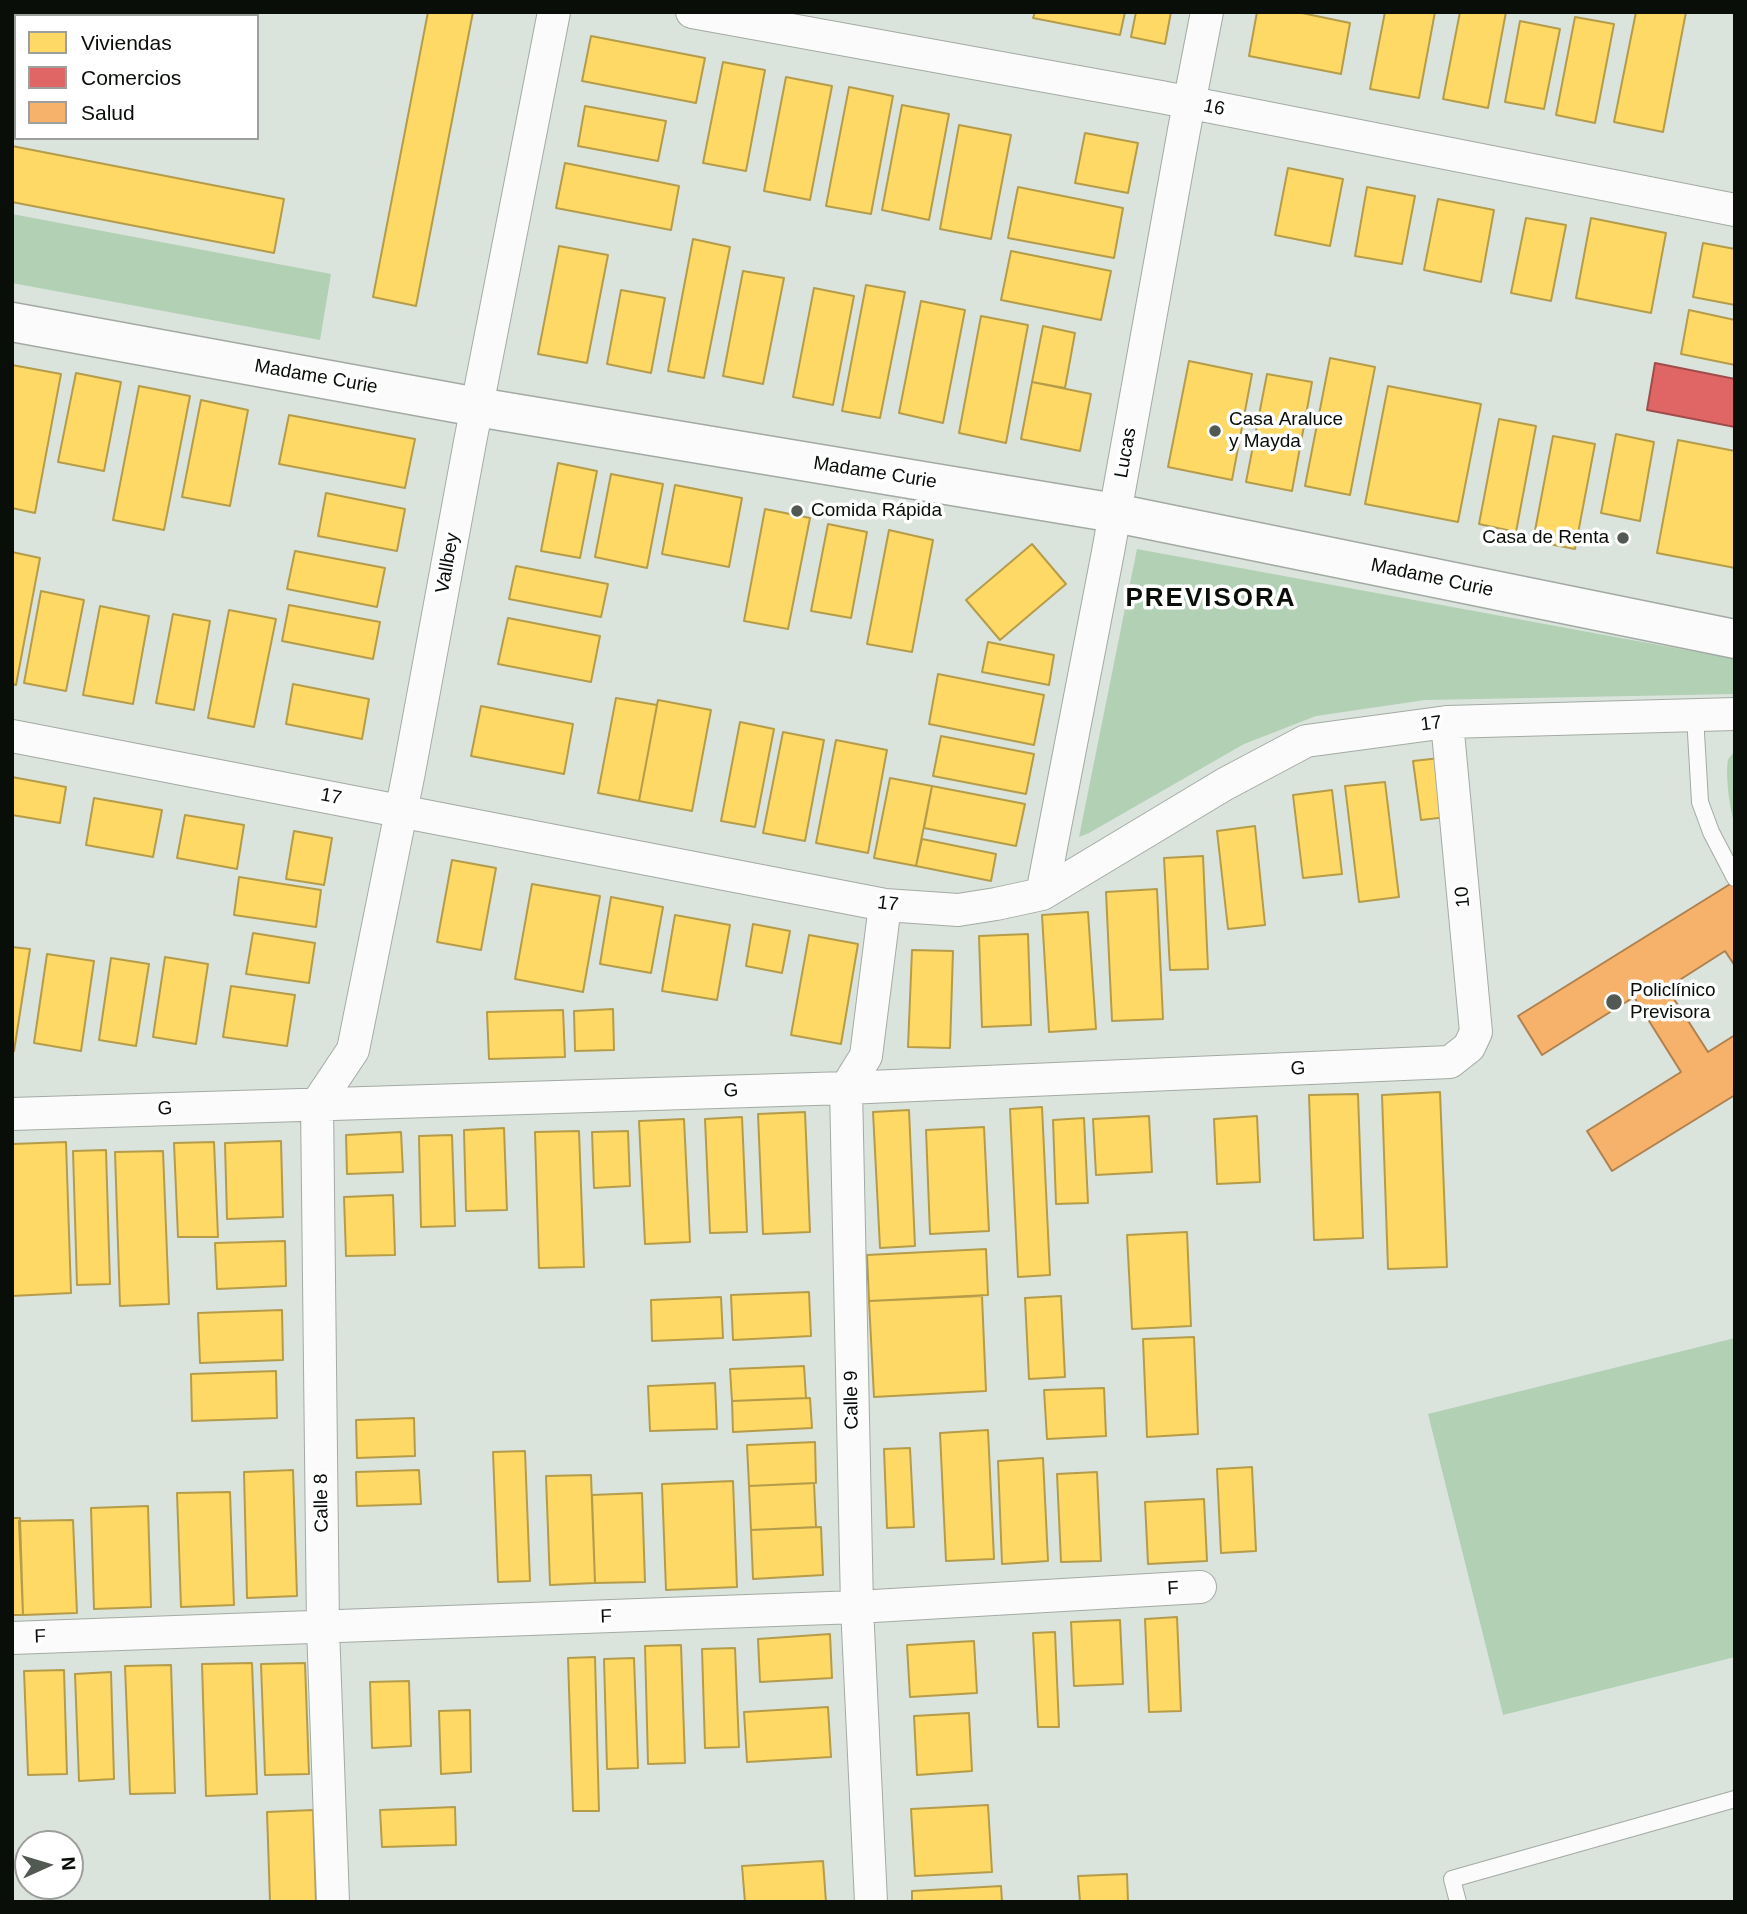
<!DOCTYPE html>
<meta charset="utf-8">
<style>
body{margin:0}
#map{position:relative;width:1747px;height:1914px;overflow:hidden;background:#dbe4dc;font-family:Helvetica,sans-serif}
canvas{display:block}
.frame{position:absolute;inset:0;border:14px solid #090e09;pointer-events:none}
.legend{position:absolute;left:14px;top:14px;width:245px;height:126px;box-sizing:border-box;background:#fff;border:2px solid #9d9f9d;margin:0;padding:9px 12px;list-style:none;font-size:21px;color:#090e09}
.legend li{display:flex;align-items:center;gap:14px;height:35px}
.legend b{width:35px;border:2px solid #9d9f9d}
.north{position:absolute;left:14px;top:1830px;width:70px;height:70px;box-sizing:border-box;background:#fff;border:2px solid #9d9f9d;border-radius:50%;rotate:86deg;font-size:19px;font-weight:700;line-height:28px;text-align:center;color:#090e09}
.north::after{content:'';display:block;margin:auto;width:24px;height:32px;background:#525953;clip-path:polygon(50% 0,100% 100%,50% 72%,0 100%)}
</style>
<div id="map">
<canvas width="1747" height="1914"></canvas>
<div class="frame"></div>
<ul class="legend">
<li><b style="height:19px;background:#ffd966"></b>Viviendas</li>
<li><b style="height:19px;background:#e06666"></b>Comercios</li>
<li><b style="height:19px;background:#f6b26b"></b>Salud</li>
</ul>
<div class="north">N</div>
</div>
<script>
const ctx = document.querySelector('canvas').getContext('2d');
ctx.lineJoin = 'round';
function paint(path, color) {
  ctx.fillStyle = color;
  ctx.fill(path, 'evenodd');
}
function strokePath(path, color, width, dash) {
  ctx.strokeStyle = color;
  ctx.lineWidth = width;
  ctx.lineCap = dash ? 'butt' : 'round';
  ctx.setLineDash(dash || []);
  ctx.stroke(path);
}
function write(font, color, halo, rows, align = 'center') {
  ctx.font = font + ' Helvetica,sans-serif';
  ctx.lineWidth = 7;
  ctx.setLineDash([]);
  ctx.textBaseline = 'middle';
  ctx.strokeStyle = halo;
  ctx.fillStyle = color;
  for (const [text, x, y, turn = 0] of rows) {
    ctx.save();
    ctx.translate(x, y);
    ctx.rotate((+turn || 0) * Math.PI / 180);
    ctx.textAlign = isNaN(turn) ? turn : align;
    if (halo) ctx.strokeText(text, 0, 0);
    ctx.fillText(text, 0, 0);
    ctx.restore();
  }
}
const green = new Path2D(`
 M 12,214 L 331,274 L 320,340 L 12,283 Z
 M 1137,549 L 1735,659 L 1735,694 L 1425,700 L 1316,716 L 1244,744 L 1089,833 L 1079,837 Z
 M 1735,751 L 1735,825 C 1730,812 1725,774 1728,760 C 1729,758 1733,753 1735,751 Z
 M 1735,1338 L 1735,1657 L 1503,1715 L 1428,1414 Z`);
const homes = new Path2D(`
 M 12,12 L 49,12 L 67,16 L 16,16 L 16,48 L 12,48 Z
 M 428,12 L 473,12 L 416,306 L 373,297 Z
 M 1035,12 L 1125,12 L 1120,35 L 1033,18 Z
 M 1136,12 L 1171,12 L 1165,44 L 1131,37 Z
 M 1257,12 L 1297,12 L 1350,23 L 1341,74 L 1249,56 Z
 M 1385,12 L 1435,12 L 1419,98 L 1370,89 Z
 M 1460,12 L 1506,12 L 1488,108 L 1443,99 Z
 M 1636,12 L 1686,12 L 1663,132 L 1614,122 Z
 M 1575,17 L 1614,24 L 1595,123 L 1556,115 Z
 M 1520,21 L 1560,29 L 1544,109 L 1505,102 Z
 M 591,36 L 705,58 L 696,103 L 582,81 Z
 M 723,62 L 765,70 L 746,171 L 703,163 Z
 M 786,77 L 832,86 L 810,200 L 764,191 Z
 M 849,87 L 893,96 L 871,214 L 826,206 Z
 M 902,105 L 949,114 L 929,220 L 882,210 Z
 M 585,106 L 666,121 L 658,161 L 578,146 Z
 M 959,125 L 1011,135 L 991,239 L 940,229 Z
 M 1085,133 L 1138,143 L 1128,193 L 1075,183 Z
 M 12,146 L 284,199 L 274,253 L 12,202 Z
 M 565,163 L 679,186 L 671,230 L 556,208 Z
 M 1288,168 L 1343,179 L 1330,246 L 1275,235 Z
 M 1018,187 L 1123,208 L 1114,258 L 1008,238 Z
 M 1367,187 L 1415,196 L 1402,264 L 1355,256 Z
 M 1438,199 L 1494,210 L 1481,282 L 1424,270 Z
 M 1526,218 L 1566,225 L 1551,301 L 1511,293 Z
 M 1591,218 L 1666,233 L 1651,313 L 1576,298 Z
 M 693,239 L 730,247 L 704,378 L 668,371 Z
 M 1703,243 L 1735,249 L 1735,305 L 1693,297 Z
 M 559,246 L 608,255 L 587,363 L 538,354 Z
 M 1011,251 L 1111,271 L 1101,320 L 1001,300 Z
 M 743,271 L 784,278 L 763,384 L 723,376 Z
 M 866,285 L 905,292 L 880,418 L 842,411 Z
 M 814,288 L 854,296 L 833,405 L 793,397 Z
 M 621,290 L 665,298 L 651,373 L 607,364 Z
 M 921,301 L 965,310 L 943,423 L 899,413 Z
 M 1689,310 L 1735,320 L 1735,365 L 1681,354 Z
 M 981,316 L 1028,325 L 1006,443 L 959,433 Z
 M 1043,326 L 1075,333 L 1065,388 L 1032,382 Z
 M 1330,358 L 1375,367 L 1350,495 L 1305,486 Z
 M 1189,361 L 1252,374 L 1232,480 L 1168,467 Z
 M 12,365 L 61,374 L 35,513 L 12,508 Z
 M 76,373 L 121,382 L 104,471 L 58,462 Z
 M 1267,374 L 1312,382 L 1292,491 L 1246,482 Z
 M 1032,382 L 1091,394 L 1080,451 L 1021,439 Z
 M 139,386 L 190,396 L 164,530 L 113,520 Z
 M 1388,386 L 1481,404 L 1458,522 L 1365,504 Z
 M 201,400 L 248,410 L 230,506 L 182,497 Z
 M 289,415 L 415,439 L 405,488 L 279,464 Z
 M 1499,419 L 1536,426 L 1516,532 L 1479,524 Z
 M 1616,434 L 1654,442 L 1640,521 L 1601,513 Z
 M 1553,436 L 1595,444 L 1575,549 L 1533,541 Z
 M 1678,440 L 1735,451 L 1735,568 L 1657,553 Z
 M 558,463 L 597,471 L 580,558 L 541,551 Z
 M 611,474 L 663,484 L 647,568 L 595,557 Z
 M 675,485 L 742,498 L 729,567 L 662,554 Z
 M 326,493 L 405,509 L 397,551 L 318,536 Z
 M 765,509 L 810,518 L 788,629 L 744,621 Z
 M 828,524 L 867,532 L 851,618 L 811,611 Z
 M 889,530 L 933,540 L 912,652 L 867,644 Z
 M 1032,544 L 1066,584 L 1000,640 L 966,600 Z
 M 295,551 L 385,568 L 377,607 L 287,589 Z
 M 12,552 L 40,558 L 16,685 L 12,684 Z
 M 516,566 L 608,584 L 601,617 L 509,599 Z
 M 41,591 L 84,600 L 66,691 L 24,683 Z
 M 289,605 L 380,622 L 373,659 L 282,641 Z
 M 100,606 L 149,616 L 133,704 L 83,695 Z
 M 229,610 L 276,619 L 254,727 L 208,718 Z
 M 173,614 L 210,621 L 194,710 L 156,703 Z
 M 508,618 L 600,636 L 591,682 L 498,664 Z
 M 988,642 L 1054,655 L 1049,685 L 982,672 Z
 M 938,674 L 1044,695 L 1034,745 L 929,724 Z
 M 293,684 L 369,699 L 362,739 L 286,724 Z
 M 616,698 L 657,705 L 639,801 L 598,793 Z
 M 658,700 L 711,710 L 692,811 L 639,801 Z
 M 481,706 L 573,724 L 564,774 L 471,756 Z
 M 740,722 L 774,729 L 755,827 L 721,821 Z
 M 783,732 L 824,740 L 805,841 L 763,833 Z
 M 941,736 L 1034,754 L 1026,794 L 933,776 Z
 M 836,740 L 887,750 L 868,853 L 816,843 Z
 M 1440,758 L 1447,817 L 1421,820 L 1413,761 Z
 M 12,777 L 66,787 L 60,823 L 12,815 Z
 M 890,778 L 932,786 L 916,866 L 874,858 Z
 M 1385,782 L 1399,897 L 1359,902 L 1345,786 Z
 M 932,786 L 1025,804 L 1016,846 L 924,828 Z
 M 1332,790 L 1342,874 L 1303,878 L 1293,795 Z
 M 94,798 L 162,810 L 153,857 L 86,845 Z
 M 185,815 L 244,825 L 237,869 L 177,858 Z
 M 1255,826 L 1265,925 L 1228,929 L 1217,831 Z
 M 294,831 L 332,838 L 324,885 L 286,879 Z
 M 922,839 L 996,854 L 991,881 L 916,866 Z
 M 1203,856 L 1208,969 L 1170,970 L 1164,858 Z
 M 452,860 L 496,868 L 481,950 L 437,942 Z
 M 239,877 L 321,890 L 316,927 L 234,915 Z
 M 532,884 L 600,896 L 583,992 L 515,979 Z
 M 1157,889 L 1163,1019 L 1112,1021 L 1106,892 Z
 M 611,897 L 663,907 L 651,973 L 600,964 Z
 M 1088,912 L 1096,1029 L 1049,1032 L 1042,915 Z
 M 675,915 L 730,925 L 717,1000 L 662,991 Z
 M 753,924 L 790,931 L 782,973 L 746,966 Z
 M 253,933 L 315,943 L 309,983 L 246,974 Z
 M 1028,934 L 1031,1025 L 982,1027 L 979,936 Z
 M 809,935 L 858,944 L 841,1044 L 791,1035 Z
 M 12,947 L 30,949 L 14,1051 L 12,1051 Z
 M 912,950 L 953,951 L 950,1048 L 908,1047 Z
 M 47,954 L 94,961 L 81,1051 L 34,1043 Z
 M 165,957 L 208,964 L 196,1044 L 153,1037 Z
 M 111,958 L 149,964 L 136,1046 L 99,1040 Z
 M 231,986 L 295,995 L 287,1046 L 223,1037 Z
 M 613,1009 L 614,1050 L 575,1051 L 574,1011 Z
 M 563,1010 L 565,1057 L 489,1059 L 487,1012 Z
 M 1440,1092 L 1447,1267 L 1388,1269 L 1382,1095 Z
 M 1358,1094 L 1363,1238 L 1314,1240 L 1309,1095 Z
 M 1042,1107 L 1050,1275 L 1018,1277 L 1010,1109 Z
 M 909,1110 L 915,1246 L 880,1248 L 873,1112 Z
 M 805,1112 L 810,1232 L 763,1234 L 758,1114 Z
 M 1149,1116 L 1152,1172 L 1096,1175 L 1093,1119 Z
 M 1257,1116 L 1260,1182 L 1217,1184 L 1214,1119 Z
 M 742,1117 L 747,1232 L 710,1233 L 705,1119 Z
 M 1084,1118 L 1088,1203 L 1056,1204 L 1053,1120 Z
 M 684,1119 L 690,1242 L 645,1244 L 639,1121 Z
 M 984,1127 L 989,1231 L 930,1234 L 926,1130 Z
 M 504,1128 L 507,1210 L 466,1211 L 464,1130 Z
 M 579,1131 L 584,1267 L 539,1268 L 535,1132 Z
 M 628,1131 L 630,1186 L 594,1188 L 592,1132 Z
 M 401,1132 L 403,1172 L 347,1174 L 346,1135 Z
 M 452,1135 L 455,1226 L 421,1227 L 419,1136 Z
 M 281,1141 L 283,1217 L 227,1219 L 225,1143 Z
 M 66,1142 L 71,1293 L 12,1296 L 12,1144 Z
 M 214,1142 L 218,1237 L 178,1237 L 174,1143 Z
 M 106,1150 L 110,1284 L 77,1285 L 73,1151 Z
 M 163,1151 L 169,1304 L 120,1306 L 115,1152 Z
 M 393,1195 L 395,1255 L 346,1256 L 344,1197 Z
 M 1187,1232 L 1191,1326 L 1132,1329 L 1127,1235 Z
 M 285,1241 L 286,1286 L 217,1289 L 215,1243 Z
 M 986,1249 L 988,1295 L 869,1301 L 867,1255 Z
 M 809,1292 L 811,1336 L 733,1340 L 731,1295 Z
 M 982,1296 L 986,1391 L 874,1397 L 869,1301 Z
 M 1061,1296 L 1065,1377 L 1029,1379 L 1025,1298 Z
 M 721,1297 L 723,1338 L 652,1341 L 651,1300 Z
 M 282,1310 L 283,1360 L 200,1363 L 198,1313 Z
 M 1194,1337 L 1198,1434 L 1147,1437 L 1143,1339 Z
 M 804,1366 L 806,1398 L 732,1401 L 730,1369 Z
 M 276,1371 L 277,1418 L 192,1421 L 191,1374 Z
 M 715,1383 L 717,1429 L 650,1431 L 648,1386 Z
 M 1104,1388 L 1106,1436 L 1047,1439 L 1044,1390 Z
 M 810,1398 L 812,1428 L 733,1432 L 732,1401 Z
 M 414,1418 L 415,1456 L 357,1458 L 356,1420 Z
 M 988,1430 L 994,1559 L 946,1561 L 940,1433 Z
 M 815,1442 L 816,1483 L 749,1486 L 747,1445 Z
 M 910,1448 L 914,1527 L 887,1528 L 884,1449 Z
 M 525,1451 L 530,1581 L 498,1582 L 493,1452 Z
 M 1043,1458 L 1048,1561 L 1002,1564 L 998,1461 Z
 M 1252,1467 L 1256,1551 L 1221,1553 L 1217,1469 Z
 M 293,1470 L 297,1596 L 247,1598 L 244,1472 Z
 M 419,1470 L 421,1504 L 357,1506 L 356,1472 Z
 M 1097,1472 L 1101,1561 L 1061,1562 L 1057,1474 Z
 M 591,1475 L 595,1583 L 550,1585 L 546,1476 Z
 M 733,1481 L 737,1587 L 666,1590 L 662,1484 Z
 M 814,1483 L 816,1527 L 751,1530 L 749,1486 Z
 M 230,1492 L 234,1605 L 181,1607 L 177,1493 Z
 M 642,1493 L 645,1582 L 595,1583 L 592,1495 Z
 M 1204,1499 L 1207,1561 L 1148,1564 L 1145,1502 Z
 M 148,1506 L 151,1607 L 94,1609 L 91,1508 Z
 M 12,1518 L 20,1518 L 23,1615 L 12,1615 Z
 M 73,1520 L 77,1613 L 23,1615 L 19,1521 Z
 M 821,1527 L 823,1575 L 753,1579 L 751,1530 Z
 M 1177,1617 L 1181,1711 L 1149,1712 L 1145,1619 Z
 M 1120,1620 L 1123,1684 L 1074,1686 L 1071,1622 Z
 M 1055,1632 L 1059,1727 L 1038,1727 L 1033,1633 Z
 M 830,1634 L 832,1678 L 760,1682 L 758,1639 Z
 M 974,1641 L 977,1693 L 910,1697 L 907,1645 Z
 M 681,1645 L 685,1763 L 648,1764 L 645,1646 Z
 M 735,1648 L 739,1747 L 705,1748 L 702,1649 Z
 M 595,1657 L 599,1811 L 573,1811 L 568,1658 Z
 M 634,1658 L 638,1768 L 607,1769 L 604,1659 Z
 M 252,1663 L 257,1794 L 206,1796 L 202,1664 Z
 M 305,1663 L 309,1774 L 265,1775 L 261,1664 Z
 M 171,1665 L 175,1793 L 130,1794 L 125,1666 Z
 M 64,1670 L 67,1774 L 28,1775 L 24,1671 Z
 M 111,1672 L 114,1779 L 79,1781 L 75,1674 Z
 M 409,1681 L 411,1746 L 372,1748 L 370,1682 Z
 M 828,1707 L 831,1757 L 747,1762 L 744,1712 Z
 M 470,1710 L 471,1772 L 441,1774 L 439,1711 Z
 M 969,1713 L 972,1771 L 917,1775 L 914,1716 Z
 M 988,1805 L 992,1872 L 915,1876 L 911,1809 Z
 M 455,1807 L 456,1845 L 382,1847 L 380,1810 Z
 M 313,1810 L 316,1902 L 270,1902 L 267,1812 Z
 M 823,1861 L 826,1902 L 745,1902 L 742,1866 Z
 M 1127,1874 L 1128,1902 L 1080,1902 L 1078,1876 Z
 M 1001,1886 L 1002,1902 L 912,1902 L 912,1891 Z`);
const shops = new Path2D(`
 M 1655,363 L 1735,379 L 1735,427 L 1647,410 Z`);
const health = new Path2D(`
 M 1735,881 L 1735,966 L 1725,951 L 1667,988 L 1708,1052 L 1735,1035 L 1735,1095 L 1612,1171 L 1587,1131 L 1681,1072 L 1634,997 L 1542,1055 L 1518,1016 Z`);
const lane = new Path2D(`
 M 1695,716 L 1700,802 L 1711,832 L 1735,878
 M 1458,1902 L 1452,1879 L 1735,1799`);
const street = new Path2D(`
 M 692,12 L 1161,97 L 1735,210
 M 12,736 L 885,905 L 958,910 L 996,904 L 1042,894 L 1225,784 L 1306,741 L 1447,722 L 1735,714
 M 1042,894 L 1108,552 L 1184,130 L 1207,12
 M 317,1104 L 353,1050 L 409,772 L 470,442 L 554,12
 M 317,1104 L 323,1628 L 333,1902
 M 12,1114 L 846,1088 L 1450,1062 L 1469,1047 L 1476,1032 L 1447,722
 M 12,1638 L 857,1607 L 1200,1587
 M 871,1902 L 857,1607 L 846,1088 L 866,1056 L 885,905`);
const secondary = new Path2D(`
 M 12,322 L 477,407 L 1115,513 L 1735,639`);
const markers = [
 [1215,431,7,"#525953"],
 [797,511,7,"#525953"],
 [1623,538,7,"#525953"],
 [1614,1002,9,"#525953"]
];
const streetNames = [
 ["16",1214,108,12],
 ["Madame Curie",316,377,10],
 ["Lucas",1126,453,-80],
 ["Madame Curie",875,473,9],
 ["Vallbey",448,563,-80],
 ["Madame Curie",1432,578,12],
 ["17",1431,724,-7],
 ["17",331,797,11],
 ["10",1463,897,-95],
 ["17",888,904,7],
 ["G",1298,1069,-2],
 ["G",731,1091,-2],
 ["G",165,1109,-2],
 ["Calle 9",852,1400,-91],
 ["Calle 8",322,1503,-91],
 ["F",1173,1589,-3],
 ["F",606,1617,-2],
 ["F",40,1637,-2]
];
const poiNames = [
 ["Casa Araluce",1229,420],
 ["y Mayda",1229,442],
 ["Comida Rápida",811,511],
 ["Casa de Renta",1609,538,"right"],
 ["Policlínico",1630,991],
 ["Previsora",1630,1013]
];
const districtNames = [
 ["PREVISORA",1211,599]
];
paint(green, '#b1d0b4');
paint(homes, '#ffd966');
strokePath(homes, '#b59c4a', 2);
paint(shops, '#e06666');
strokePath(shops, '#a04c4a', 2);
paint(health, '#f6b26b');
strokePath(health, '#af814e', 2);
strokePath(lane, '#a3aaa4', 18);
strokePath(street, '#a3aaa4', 34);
strokePath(secondary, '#a3aaa4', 41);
strokePath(lane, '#fafbfa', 16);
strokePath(street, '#fafbfa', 32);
strokePath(secondary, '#fafbfa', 38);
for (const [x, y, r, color] of markers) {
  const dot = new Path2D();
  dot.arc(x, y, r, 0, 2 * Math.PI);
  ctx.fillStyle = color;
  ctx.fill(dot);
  strokePath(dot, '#fff', 2.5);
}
write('19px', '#090e09', '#fff', streetNames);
write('19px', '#090e09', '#fff', poiNames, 'left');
ctx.letterSpacing = '2px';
write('bold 26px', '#090e09', '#fff', districtNames);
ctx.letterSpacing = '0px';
</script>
